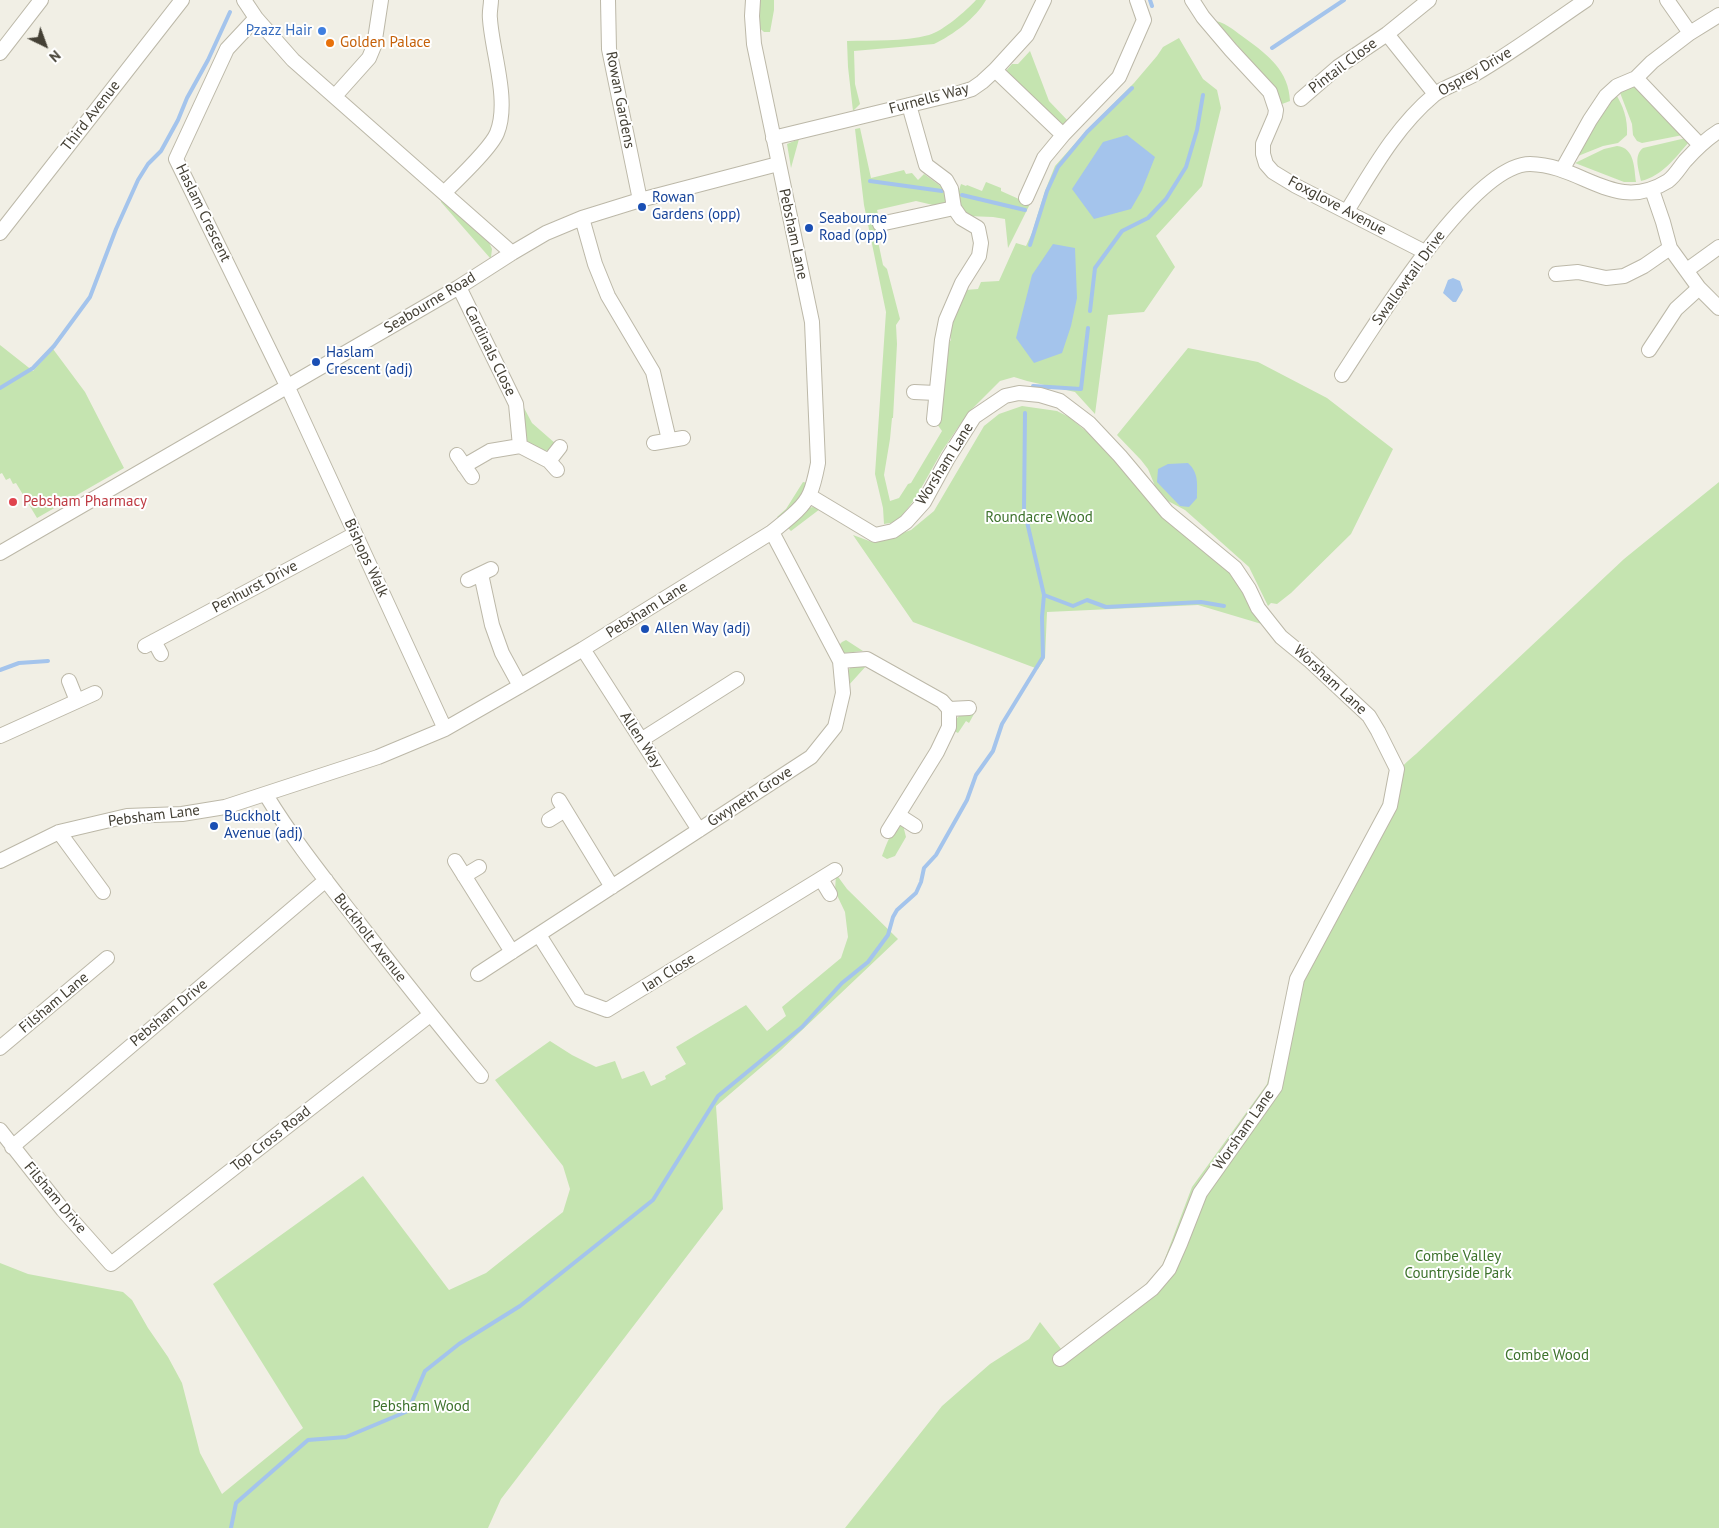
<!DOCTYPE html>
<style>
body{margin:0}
#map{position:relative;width:1719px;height:1528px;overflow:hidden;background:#f1efe5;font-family:"PT Sans",sans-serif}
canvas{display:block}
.north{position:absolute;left:20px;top:20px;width:50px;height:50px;-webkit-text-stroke:4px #fff;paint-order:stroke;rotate:138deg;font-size:14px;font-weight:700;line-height:20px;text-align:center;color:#444035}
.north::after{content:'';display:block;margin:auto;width:18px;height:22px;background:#444035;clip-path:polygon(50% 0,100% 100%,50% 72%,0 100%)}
</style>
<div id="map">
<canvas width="1719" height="1528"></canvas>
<div class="north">N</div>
</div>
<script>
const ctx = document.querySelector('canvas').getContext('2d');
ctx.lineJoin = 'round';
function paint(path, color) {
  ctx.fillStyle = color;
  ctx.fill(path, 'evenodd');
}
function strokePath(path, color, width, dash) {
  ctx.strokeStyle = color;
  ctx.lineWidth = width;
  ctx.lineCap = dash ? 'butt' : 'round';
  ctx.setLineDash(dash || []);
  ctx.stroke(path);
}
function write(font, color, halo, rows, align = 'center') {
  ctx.font = font + ' "PT Sans",sans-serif';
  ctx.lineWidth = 4;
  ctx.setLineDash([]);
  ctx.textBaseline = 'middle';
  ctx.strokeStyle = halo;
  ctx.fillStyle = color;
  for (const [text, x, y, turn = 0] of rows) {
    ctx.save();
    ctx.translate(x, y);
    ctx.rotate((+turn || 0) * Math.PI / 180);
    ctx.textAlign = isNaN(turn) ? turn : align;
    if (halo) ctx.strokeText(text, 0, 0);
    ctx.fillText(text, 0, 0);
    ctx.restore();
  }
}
const green = new Path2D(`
 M 759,0 L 774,0 L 774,10 L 770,32 L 764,32 L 757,26 Z
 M 976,0 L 986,0 C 976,18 953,35 934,44 L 854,51 L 855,84 L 860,104 L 853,111 L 848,67 L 847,41 C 873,40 903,42 929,35 C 943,31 966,11 976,0 Z
 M 1216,21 C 1228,24 1236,32 1246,39 C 1268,55 1289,71 1290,101 L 1282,104 L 1277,91 Z
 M 1179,38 L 1203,79 L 1217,90 L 1221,108 L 1202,186 L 1156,236 L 1175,267 L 1144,312 L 1108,315 L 1095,414 L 1075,392 L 1027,381 L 1014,377 L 1000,381 L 973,408 L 959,426 L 942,451 L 915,499 L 897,522 L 884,524 L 883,508 L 875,474 L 886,312 L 864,205 L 855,129 L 860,128 L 871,178 L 904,170 L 906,174 L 912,173 L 918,180 L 924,174 L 946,190 L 948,203 L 933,205 L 916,201 L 877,210 L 879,218 L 875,227 L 883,265 L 887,269 L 900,319 L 896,325 L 897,344 L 893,418 L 892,418 L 890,439 L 884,475 L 890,501 L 899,498 L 908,484 L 911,483 L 942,431 L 937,424 L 941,400 L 943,397 L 945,347 L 951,340 L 949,330 L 965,290 L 978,289 L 981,282 L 999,281 L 1016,243 L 1026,246 L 1032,233 L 1045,191 L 1055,166 L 1086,131 L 1134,83 L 1157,56 L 1163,47 Z
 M 1030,51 L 1049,101 L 1069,122 L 1064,125 L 1057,125 L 1006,71 L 1012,64 L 1018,64 Z
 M 1635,85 L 1683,135 L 1642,143 L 1637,141 L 1633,135 L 1632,124 L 1619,90 Z
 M 1615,93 C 1623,105 1628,119 1627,135 L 1618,143 L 1603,146 L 1573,158 Z
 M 1686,138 L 1689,142 C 1675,158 1662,176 1641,181 C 1639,170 1633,156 1643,148 Z
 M 799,139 L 791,168 L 787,144 Z
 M 1617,146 C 1635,148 1634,168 1636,182 L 1624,182 L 1575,163 L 1604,149 Z
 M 986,182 L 1001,188 L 1001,191 L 1030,204 L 1008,248 L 1005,219 L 993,217 L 967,216 C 959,205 956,197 961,184 L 966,186 L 967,185 L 982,191 Z
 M 441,198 L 488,240 L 492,249 L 491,257 L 490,258 L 441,202 Z
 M 0,345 L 33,371 L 53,349 L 85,392 L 124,468 L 37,518 L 16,483 L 13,484 L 10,478 L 6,480 L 2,473 L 0,474 Z
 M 1188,348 L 1258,362 L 1327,398 L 1393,449 L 1351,534 L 1291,593 L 1277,604 L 1271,603 L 1268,606 L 1249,567 L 1185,510 L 1168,501 L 1155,486 L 1148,469 L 1141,460 L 1117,435 Z
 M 523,406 L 532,423 L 556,444 C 551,450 547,452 539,450 C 519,444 524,423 523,406 Z
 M 1022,406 L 1057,411 L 1069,417 L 1087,432 L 1216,556 L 1238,581 L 1265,625 L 1198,605 L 1047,612 L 1045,658 L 1038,669 L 913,622 L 853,535 L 872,542 L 880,541 L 911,530 L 934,511 L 984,426 L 999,414 Z
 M 803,482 L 808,483 L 804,494 L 781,519 L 777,517 L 786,509 Z
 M 1719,482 L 1719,1528 L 845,1528 L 942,1406 L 990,1364 L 1029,1339 L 1040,1322 L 1062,1350 L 1145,1285 L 1161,1269 L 1192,1187 L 1267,1084 L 1292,977 L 1383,803 C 1389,780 1398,769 1416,754 L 1624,559 Z
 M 813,507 L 820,509 L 791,531 L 788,528 L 808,508 Z
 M 846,640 L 863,651 L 844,653 L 840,650 L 839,645 L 842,642 Z
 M 852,665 L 867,665 L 848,686 L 848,671 Z
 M 962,713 L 974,714 L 969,723 L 966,721 L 958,733 L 954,731 L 956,719 Z
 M 903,825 L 906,837 L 895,856 L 887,859 L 882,856 C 887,844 890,830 903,825 Z
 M 836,874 L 847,889 L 898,939 L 780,1051 L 716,1106 L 723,1209 L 501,1499 L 488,1528 L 0,1528 L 0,1263 L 28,1274 L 123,1292 L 132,1300 L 148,1328 L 168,1357 L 182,1383 L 200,1453 L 222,1494 L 303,1428 L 213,1284 L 363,1176 L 449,1290 L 486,1273 L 563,1212 L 570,1189 L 563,1166 L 495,1080 L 550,1041 L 572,1055 L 596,1067 L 615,1061 L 622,1079 L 644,1071 L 651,1086 L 666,1079 L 665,1076 L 686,1064 L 676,1047 L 746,1005 L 767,1031 L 786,1016 L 782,1007 L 841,958 L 848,937 L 845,912 L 835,891 Z`);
const water = new Path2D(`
 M 1127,135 L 1155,157 L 1142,190 L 1131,209 L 1094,219 L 1072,189 L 1103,142 Z
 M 1053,244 L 1075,248 L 1077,298 L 1071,326 L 1062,353 L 1034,363 L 1016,338 L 1032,275 Z
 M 1453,278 L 1460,281 L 1463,290 L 1456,302 L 1453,302 L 1443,293 L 1448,280 Z
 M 1188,463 C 1199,473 1197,484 1197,498 L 1189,507 L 1180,506 L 1157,482 L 1158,469 L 1168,464 Z`);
const stream = new Path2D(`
 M 1150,0 L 1152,6
 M 1272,48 L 1344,0
 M 870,181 L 942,191
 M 962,195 L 1025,210
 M 1030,245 L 1047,191 L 1058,167 L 1087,132 L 1132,88
 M 1090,311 L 1095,268 L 1122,231 L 1148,218 L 1166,199 L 1186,167 L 1197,130 L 1203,95
 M 1033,386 L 1081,389 L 1088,328
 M 0,388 L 33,368 L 54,346 L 90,297 L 116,229 L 138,180 L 148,164 L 161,151 L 178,120 L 187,98 L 208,60 L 230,12
 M 1044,595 L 1073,606 L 1087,600 L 1106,607 L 1201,602 L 1224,606
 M 0,670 L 19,663 L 48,661
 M 231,1528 L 236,1503 L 308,1440 L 346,1437 L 408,1411 L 425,1371 L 459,1344 L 520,1306 L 653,1200 L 718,1096 L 802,1027 L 842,983 L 868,962 L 888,935 L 893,917 L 897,910 L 916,893 L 921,882 L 924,868 L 936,855 L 967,800 L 976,775 L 993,751 L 1002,724 L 1043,657 L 1042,617 L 1044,595 L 1024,509 L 1025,413`);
const minor = new Path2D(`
 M 244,0 L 256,18 L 293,60 L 512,253
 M 608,0 L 609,49 L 640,200
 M 1192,0 L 1203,17 L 1231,50 L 1270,92 L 1276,110 L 1275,116 L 1263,144 L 1263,154 L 1266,164 L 1273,172 L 1296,186 L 1425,252
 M 1667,0 L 1690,33
 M 256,18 L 227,49 L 176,159 L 290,392 L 445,729
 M 1387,34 L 1435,94
 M 0,53 L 41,0
 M 995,70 L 1063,135
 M 1636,78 L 1700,145
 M 335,96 L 369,58 L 374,46 L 381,0
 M 1301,99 L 1338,67 L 1387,34 L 1429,0
 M 909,105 L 926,165 L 946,180 L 951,189 L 954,208 L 961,218 L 978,228 L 981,243 L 979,256 L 962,283 L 946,320 L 942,340 L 934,419
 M 773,138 L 959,93 L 972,89 L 982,82 L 995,70 L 1027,35 L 1044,0
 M 1562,170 L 1590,120 L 1606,96 L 1617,86 L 1636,78 L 1652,62 L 1690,33 L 1719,15
 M 1652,190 L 1663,222 L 1670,248 L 1699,288 L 1719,308
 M 444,193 C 457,180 491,148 497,133 C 510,101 492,52 490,19 C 489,13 491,6 491,0
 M 1026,198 L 1044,158 L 1063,135 L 1119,77 L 1144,20 L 1137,0
 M 1347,211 C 1373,169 1396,127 1434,95 C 1445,86 1462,82 1475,74 C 1513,52 1549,25 1586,0
 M 582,218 L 595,264 L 608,296 L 653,372 L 669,440
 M 880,224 L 954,208
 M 0,233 L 182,0
 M 1687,270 L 1719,247
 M 1556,274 L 1578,272 L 1606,278 L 1624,276 L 1644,266 L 1670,248
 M 459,287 L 516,404 L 520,446
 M 1649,350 L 1676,309 L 1699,288
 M 1342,375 C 1373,328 1472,164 1530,164 C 1583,165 1615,214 1668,181 C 1675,176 1680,167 1685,161 C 1696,149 1706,139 1719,131
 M 914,392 L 936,393
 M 654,443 L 683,438
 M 457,455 L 472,477
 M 549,461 L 560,447
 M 464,466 L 490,451 L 520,446 L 549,461 L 557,470
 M 810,496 L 875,535 L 893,531 L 906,522 L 924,502 L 948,458 L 974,417 L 1005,396 L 1019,393 L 1040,395 L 1060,401 L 1089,423 L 1120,456 L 1167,512 L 1235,568 L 1249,589 L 1258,608 L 1281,637 L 1309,660 L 1369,716 L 1378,731 L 1397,769 L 1390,806 L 1297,979 L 1275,1087 L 1200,1193 L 1180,1244 L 1169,1269 L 1152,1289 L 1060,1359
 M 0,553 L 459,287 L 512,253 L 546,233 L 582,218 L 640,200 L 778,164
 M 481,574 L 492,625 L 502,653 L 520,686
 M 468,580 L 491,569
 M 154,641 L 161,654
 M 145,646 L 355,534
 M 583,649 L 699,830
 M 840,661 L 867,659 L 942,701 L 949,709 L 949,727 L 937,752 L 888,831
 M 69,681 L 77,701
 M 949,709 L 969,708
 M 0,736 L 95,693
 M 641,740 L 737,679
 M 266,795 C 292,838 324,878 355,918 C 396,971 438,1024 481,1076
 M 559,800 L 612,887
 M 898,815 L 915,826
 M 549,820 L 565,810
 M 59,832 L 103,892
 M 0,861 L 59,832 L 127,816 L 182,814 L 225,807 L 378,757 L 445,729 L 520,686 L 583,649 L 772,532 C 784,522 804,508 810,493 C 814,484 816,473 818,463 L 812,322 L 754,44 L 752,16 L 753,0
 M 455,861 L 512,952
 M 464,876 L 479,867
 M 821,879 L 830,894
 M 539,935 L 580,1000 L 607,1010 L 835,870
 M 478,974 L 811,757 L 835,727 L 843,693 L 840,661 L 772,532
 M 0,1048 L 107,958
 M 0,1130 L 63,1210 L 111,1264 L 430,1015
 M 12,1147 L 326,880`);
const markers = [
 [322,31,5,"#3f7fe0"],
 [330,43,5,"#e8710a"],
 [642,207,5,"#1a4fb4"],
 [809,228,5,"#1a4fb4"],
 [316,362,5,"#1a4fb4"],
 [13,502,5,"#e0444e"],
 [645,629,5,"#1a4fb4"],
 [214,826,5,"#1a4fb4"]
];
const shopNames = [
 ["Pzazz Hair",312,31]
];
const foodNames = [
 ["Golden Palace",340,43]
];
const streetNames = [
 ["Pintail Close",1343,66,-37],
 ["Osprey Drive",1475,72,-30],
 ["Furnells Way",929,99,-15],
 ["Rowan Gardens",620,100,79],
 ["Third Avenue",91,116,-52],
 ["Foxglove Avenue",1337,206,28],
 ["Haslam Crescent",203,213,64],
 ["Pebsham Lane",793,234,78],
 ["Swallowtail Drive",1409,278,-54],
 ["Seabourne Road",430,303,-31],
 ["Cardinals Close",490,351,64],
 ["Worsham Lane",945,464,-58],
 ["Bishops Walk",366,558,65],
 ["Penhurst Drive",255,587,-28],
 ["Pebsham Lane",647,610,-32],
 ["Worsham Lane",1330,680,43],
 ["Allen Way",641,740,57],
 ["Gwyneth Grove",750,797,-33],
 ["Pebsham Lane",154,816,-7],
 ["Buckholt Avenue",370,938,52],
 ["Ian Close",669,973,-32],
 ["Filsham Lane",54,1003,-40],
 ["Pebsham Drive",169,1013,-40],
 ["Worsham Lane",1244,1130,-55],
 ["Top Cross Road",271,1139,-38],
 ["Filsham Drive",55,1198,50]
];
const transitNames = [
 ["Rowan",652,198],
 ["Gardens (opp)",652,215],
 ["Seabourne",819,219],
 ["Road (opp)",819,236],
 ["Haslam",326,353],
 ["Crescent (adj)",326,370],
 ["Allen Way (adj)",655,629],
 ["Buckholt",224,817],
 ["Avenue (adj)",224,834]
];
const healthNames = [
 ["Pebsham Pharmacy",23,502]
];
const parkNames = [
 ["Roundacre Wood",1039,518],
 ["Combe Valley",1458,1257],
 ["Countryside Park",1458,1274],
 ["Combe Wood",1547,1356],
 ["Pebsham Wood",421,1407]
];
paint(green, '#c5e4b0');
paint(water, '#a4c4ec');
strokePath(stream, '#a4c4ec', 4);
strokePath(minor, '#bcb8a8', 16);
strokePath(minor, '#fff', 14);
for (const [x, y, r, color] of markers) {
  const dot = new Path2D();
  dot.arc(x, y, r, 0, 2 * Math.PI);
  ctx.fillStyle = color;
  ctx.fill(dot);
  strokePath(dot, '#fff', 2);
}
write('15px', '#366cbe', '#fff', shopNames, 'right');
write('15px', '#c56008', '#fff', foodNames, 'left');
write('15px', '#444035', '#fff', streetNames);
write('15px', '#164399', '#fff', transitNames, 'left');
write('15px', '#be3a42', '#fff', healthNames, 'left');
write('15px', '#3d722c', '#fff', parkNames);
</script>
